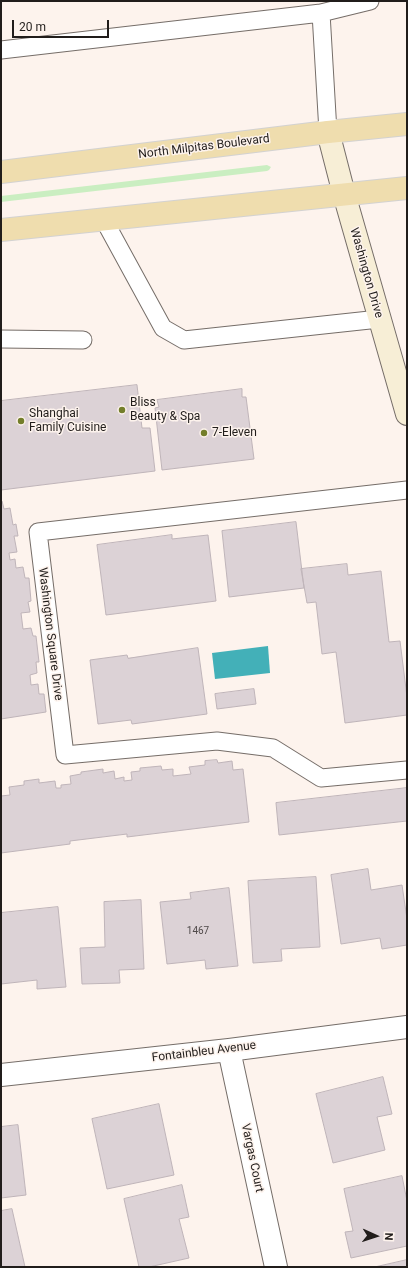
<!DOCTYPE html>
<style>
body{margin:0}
#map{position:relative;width:408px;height:1268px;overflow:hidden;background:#fdf3ed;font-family:Roboto,sans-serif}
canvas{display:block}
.frame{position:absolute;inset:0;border:2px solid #211d1b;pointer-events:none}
.north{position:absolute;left:356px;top:1216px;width:40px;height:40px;-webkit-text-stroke:3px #fdf3ed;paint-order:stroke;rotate:93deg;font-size:11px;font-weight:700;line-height:16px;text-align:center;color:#211d1b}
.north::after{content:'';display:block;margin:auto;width:14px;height:18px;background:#211d1b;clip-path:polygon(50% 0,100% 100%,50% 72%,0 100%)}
.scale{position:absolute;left:12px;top:20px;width:97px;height:18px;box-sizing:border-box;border:2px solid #211d1b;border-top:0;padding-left:5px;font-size:12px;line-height:14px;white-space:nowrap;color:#211d1b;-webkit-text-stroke:3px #fdf3ed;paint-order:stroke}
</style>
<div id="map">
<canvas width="408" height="1268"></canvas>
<div class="frame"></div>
<div class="north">N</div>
<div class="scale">20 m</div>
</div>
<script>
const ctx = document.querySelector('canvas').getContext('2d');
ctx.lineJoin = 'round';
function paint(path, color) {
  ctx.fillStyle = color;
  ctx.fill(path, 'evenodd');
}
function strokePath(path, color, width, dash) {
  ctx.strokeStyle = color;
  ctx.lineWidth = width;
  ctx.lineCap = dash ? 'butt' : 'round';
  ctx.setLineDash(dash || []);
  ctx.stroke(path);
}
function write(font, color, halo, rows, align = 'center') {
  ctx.font = font + ' Roboto,sans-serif';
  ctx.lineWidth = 3;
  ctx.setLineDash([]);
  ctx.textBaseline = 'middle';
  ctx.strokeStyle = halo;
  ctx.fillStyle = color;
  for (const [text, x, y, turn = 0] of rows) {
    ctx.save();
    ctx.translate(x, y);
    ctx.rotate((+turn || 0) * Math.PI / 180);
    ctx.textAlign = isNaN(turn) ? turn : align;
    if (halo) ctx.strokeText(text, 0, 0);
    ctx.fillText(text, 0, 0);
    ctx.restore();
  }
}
const green = new Path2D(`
 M 267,165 L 271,167 L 269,170 L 267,171 L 1,202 L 1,196 Z`);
const water = new Path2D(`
 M 268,646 L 270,673 L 215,679 L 212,653 Z`);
const building = new Path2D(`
 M 137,385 L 142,428 L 150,428 L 155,471 L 1,490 L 1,401 Z
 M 242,389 L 242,397 L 246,397 L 254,459 L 162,470 L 155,408 L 159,407 L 157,400 Z
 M 1,501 L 2,501 L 4,509 L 10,508 L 13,525 L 16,524 L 18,536 L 14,536 L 17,552 L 9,553 L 10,560 L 15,559 L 16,568 L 23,567 L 25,578 L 29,578 L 31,601 L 28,602 L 30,612 L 21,613 L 23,629 L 31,628 L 33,636 L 36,636 L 39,662 L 36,662 L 37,673 L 30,675 L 31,685 L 38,684 L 39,694 L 44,694 L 46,712 L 1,719 Z
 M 296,522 L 304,588 L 229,597 L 222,531 Z
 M 172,535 L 172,539 L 208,535 L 216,601 L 106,615 L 97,545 Z
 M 347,564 L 348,575 L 381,571 L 389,642 L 400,641 L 407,697 L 407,715 L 345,723 L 336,652 L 322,654 L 316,602 L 307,603 L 301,569 Z
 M 198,648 L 207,714 L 132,724 L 131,720 L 98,724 L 90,660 L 127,655 L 128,658 Z
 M 254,689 L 256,704 L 217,709 L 215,694 Z
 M 217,760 L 218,763 L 232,761 L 233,770 L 243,769 L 249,822 L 127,837 L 127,834 L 70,841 L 70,844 L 1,853 L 1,796 L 10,795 L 9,787 L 24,785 L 24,781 L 39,779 L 39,783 L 55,781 L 56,788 L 61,788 L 61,785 L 71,784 L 70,776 L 81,774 L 81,772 L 103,769 L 103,773 L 114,771 L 115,779 L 124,777 L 124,781 L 132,780 L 131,772 L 140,771 L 140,768 L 161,766 L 162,770 L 173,769 L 173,776 L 191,774 L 189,767 L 205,765 L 205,761 Z
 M 407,788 L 407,821 L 279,835 L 276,803 Z
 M 368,869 L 371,890 L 402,885 L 407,919 L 407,945 L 382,949 L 380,938 L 341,944 L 331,875 Z
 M 316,877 L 320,947 L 281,949 L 282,961 L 253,963 L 248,881 Z
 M 229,888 L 238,966 L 206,969 L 205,960 L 167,964 L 160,902 L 191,899 L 190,893 Z
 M 141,900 L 144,969 L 119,970 L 120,983 L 82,984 L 80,948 L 105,947 L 104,902 Z
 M 58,907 L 66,987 L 37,989 L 37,980 L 1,984 L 1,913 Z
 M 383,1077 L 392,1114 L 377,1117 L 385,1150 L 333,1163 L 316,1094 Z
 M 159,1104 L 174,1175 L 107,1189 L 92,1119 Z
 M 18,1125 L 26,1195 L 1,1198 L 1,1127 Z
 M 402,1176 L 407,1201 L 407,1246 L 351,1258 L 345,1232 L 353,1231 L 344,1189 Z
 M 182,1185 L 189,1217 L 179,1219 L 189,1258 L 149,1267 L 139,1267 L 124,1199 Z
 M 12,1209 L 25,1267 L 1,1267 L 1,1211 Z
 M 407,1260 L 407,1267 L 375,1267 Z`);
const lane = new Path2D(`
 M 321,13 L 328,132
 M 1,50 L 321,13 L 370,1
 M 104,220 L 163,328 L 184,340 L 379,319
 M 1,339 L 83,340
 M 407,490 L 38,532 L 65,755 L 217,741 L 273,748 L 321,778 L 407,770`);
const street = new Path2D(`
 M 229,1050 L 276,1267
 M 1,1075 L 229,1050 L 407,1027`);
const secondary = new Path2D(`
 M 328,132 L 344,194 L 407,414`);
const primary = new Path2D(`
 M 1,172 L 328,132 L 407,124
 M 1,230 L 407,188`);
const markers = [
 [122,410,4,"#737e2a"],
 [21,421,4,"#737e2a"],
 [204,433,4,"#737e2a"]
];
const numberNames = [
 ["1467",198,931]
];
const streetNames = [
 ["North Milpitas Boulevard",204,147,-7],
 ["Washington Drive",366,273,74],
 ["Washington Square Drive",50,634,83],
 ["Fontainbleu Avenue",204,1052,-7],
 ["Vargas Court",252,1158,78]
];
const poiNames = [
 ["Bliss",130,403],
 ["Beauty & Spa",130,417],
 ["Shanghai",29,414],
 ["Family Cuisine",29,428],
 ["7-Eleven",212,433]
];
paint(green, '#caeec1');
paint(water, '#43b0b8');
paint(building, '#dcd2d6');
strokePath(building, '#bfb4b9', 1);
strokePath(lane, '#756d68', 19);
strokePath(street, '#756d68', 24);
strokePath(secondary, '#756d68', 24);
strokePath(primary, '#d3d2d1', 24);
strokePath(lane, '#fff', 17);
strokePath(street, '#fff', 22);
strokePath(secondary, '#f7eed6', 22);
strokePath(primary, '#efddae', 22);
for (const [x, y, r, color] of markers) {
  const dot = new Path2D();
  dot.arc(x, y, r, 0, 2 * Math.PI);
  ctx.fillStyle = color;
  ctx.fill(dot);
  strokePath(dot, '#fdf3ed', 1.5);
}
write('10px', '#504a4a', null, numberNames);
write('12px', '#211d1b', '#fdf3ed', streetNames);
write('12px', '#211d1b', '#fdf3ed', poiNames, 'left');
</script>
